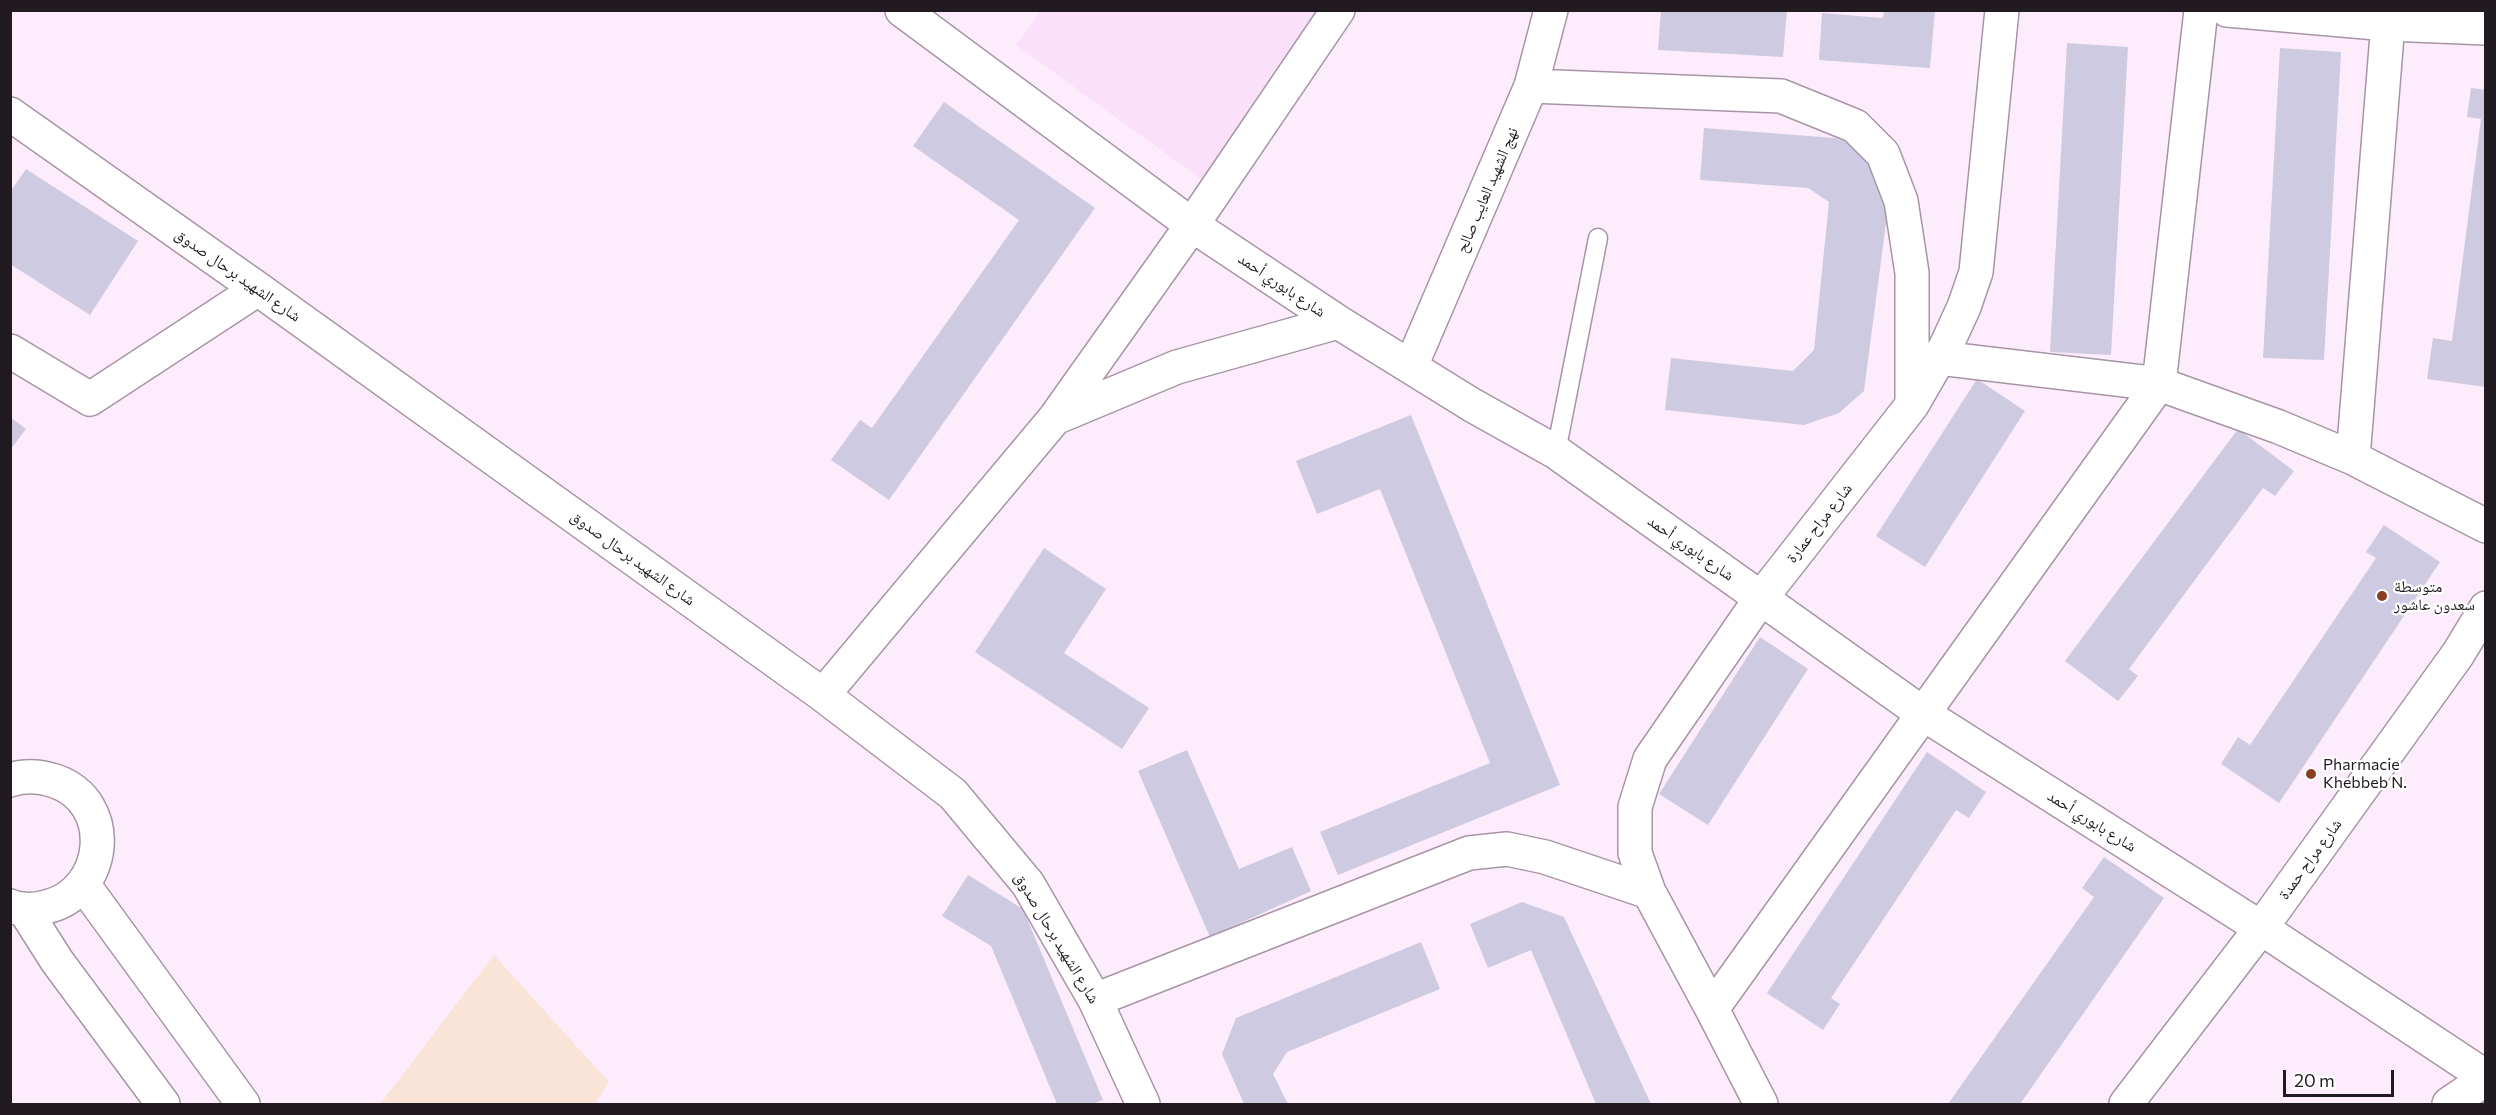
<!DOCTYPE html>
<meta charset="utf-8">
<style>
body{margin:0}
#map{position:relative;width:2496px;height:1115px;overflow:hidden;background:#fdedfc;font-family:Commissioner,sans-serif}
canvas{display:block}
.frame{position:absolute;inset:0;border:12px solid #211a21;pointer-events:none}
.scale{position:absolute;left:2283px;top:1070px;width:111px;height:27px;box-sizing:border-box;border:3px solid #211a21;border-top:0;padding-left:8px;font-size:18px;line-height:21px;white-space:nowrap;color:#211a21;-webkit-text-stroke:4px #fff;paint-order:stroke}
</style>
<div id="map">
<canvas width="2496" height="1115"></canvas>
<div class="frame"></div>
<div class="scale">20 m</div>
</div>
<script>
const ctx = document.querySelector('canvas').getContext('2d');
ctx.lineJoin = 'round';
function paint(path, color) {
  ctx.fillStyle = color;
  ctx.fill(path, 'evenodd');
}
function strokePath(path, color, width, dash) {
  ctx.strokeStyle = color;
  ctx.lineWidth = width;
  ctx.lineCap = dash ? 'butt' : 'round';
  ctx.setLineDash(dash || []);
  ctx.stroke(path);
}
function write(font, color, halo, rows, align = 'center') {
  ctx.font = font + ' Commissioner,"Noto Naskh Arabic",sans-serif';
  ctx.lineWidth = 4.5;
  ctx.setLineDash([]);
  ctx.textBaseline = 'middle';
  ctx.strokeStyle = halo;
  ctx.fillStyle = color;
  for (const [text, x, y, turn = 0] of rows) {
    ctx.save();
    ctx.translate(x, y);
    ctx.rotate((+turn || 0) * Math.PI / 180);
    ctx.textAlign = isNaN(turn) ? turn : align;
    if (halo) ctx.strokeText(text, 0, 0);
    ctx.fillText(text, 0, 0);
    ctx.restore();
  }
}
const commercial = new Path2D(`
 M 494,955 L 609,1082 L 595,1104 L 380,1104 Z`);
const built = new Path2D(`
 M 1041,11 L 1319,11 L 1205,182 L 1016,45 Z`);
const building = new Path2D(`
 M 1661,10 L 1787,10 L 1783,57 L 1658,50 Z
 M 1884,10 L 1935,10 L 1930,68 L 1819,60 L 1822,13 L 1883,18 Z
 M 2067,43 L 2128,47 L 2111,355 L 2050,352 Z
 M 2280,48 L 2341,52 L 2324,360 L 2263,358 Z
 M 2471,88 L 2486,90 L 2486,387 L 2427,379 L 2433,338 L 2452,341 L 2481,119 L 2467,117 Z
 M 944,102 L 1095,208 L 889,500 L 831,460 L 860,420 L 872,428 L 1019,220 L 913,146 Z
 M 1704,128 L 1835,138 L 1854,145 L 1881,164 L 1890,192 L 1864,391 L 1839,413 L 1804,425 L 1665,410 L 1671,358 L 1793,371 L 1814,350 L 1829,202 L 1808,188 L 1700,180 Z
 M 26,169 L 138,241 L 90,315 L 10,264 L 10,192 Z
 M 1977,379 L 2025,411 L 1925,567 L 1876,536 Z
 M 1411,415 L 1560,785 L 1338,875 L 1320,832 L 1490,763 L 1380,489 L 1317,514 L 1296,461 Z
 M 10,417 L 26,429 L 10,450 Z
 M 2238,429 L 2294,471 L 2275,496 L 2263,488 L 2129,669 L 2138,676 L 2118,701 L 2065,661 Z
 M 2384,525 L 2440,562 L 2279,803 L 2221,764 L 2238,737 L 2250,745 L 2376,558 L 2366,552 Z
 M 1044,548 L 1106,589 L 1064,653 L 1149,708 L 1122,749 L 975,652 Z
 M 1760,637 L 1808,669 L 1708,825 L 1659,794 Z
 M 1187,750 L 1239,869 L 1292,847 L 1311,891 L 1210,937 L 1138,771 Z
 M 1927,752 L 1986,792 L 1969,818 L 1956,810 L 1831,998 L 1840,1004 L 1823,1030 L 1767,993 Z
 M 2104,857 L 2164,898 L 2020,1104 L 1948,1104 L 2094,897 L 2082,888 Z
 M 968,875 L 1023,909 L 1103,1100 L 1092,1104 L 1057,1104 L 991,946 L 942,916 Z
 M 1522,902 L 1564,917 L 1651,1104 L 1596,1104 L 1531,950 L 1488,968 L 1470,924 Z
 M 1421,942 L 1440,989 L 1287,1052 L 1273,1074 L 1288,1104 L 1244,1104 L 1222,1054 L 1236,1018 Z`);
const lane = new Path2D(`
 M 1556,452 L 1598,238`);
const street = new Path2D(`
 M 902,10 L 1192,225 L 1338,322 L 1472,405 L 1556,452 L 1922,713 L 2261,928 L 2486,1077
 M 2227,10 L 2388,24 L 2486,28
 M 1531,86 L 1781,96 L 1855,126 L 1883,154 L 1901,201 L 1912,273 L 1912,403
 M 10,114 L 258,289 L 823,695 L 953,794 L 1028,884 L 1095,1000 L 1143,1104
 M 10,351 L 90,399 L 258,289
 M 1939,358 L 2159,384 L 2279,427 L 2353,458 L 2486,526
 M 1411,366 L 1531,86 L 1551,10
 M 1055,418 L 1177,367 L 1338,322
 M 2353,458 L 2389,10
 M 823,695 L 1055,418 L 1192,225 L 1338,10
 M 10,780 C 25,775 40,776 55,781 C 117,802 108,893 46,907 C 35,910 22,911 10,906
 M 83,884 L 243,1104
 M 24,909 L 57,961 L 163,1104
 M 1095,1000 L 1469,853 L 1507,849 L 1545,857 L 1649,892
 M 1712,1009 L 1649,892 L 1635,853 L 1635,807 L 1650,759 L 1761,598 L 1912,405 L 1946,346 L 1964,307 L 1976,272 L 2002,10
 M 1761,1104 L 1712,1009 L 2159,384 L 2201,10
 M 2126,1104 L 2261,928 L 2458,654 L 2486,608`);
const primary = new Path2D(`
 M 2449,1104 L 2486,1079`);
const markers = [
 [2382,596,6,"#883f23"],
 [2311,774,6,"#883f23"]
];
const streetNames = [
 ["نهج الشهيد العايب صالح",1487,190,-67],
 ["شارع الشهيد برحال صدوق",238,275,35],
 ["شارع بابوري أحمد",1282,285,34],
 ["شارع مراح عمارة",1819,523,-52],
 ["شارع بابوري أحمد",1691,548,35],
 ["شارع الشهيد برحال صدوق",633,558,36],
 ["شارع بابوري أحمد",2092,821,32],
 ["شارع مراح حمدة",2310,859,-54],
 ["شارع الشهيد برحال صدوق",1057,938,59]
];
const poiNames = [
 ["متوسطة",2394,587],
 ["سعدون عاشور",2394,605],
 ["Pharmacie",2323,765],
 ["Khebbeb N.",2323,783]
];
paint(commercial, '#fae4d7');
paint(built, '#fae0f9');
paint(building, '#cecae2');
strokePath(lane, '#a795a6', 21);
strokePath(street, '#a795a6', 36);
strokePath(primary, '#a795a6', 36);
strokePath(lane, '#fff', 18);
strokePath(street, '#fff', 33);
strokePath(primary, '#fff', 33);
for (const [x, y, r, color] of markers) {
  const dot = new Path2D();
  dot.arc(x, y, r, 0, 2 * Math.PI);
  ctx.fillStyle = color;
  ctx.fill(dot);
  strokePath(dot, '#fff', 2);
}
write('16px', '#211a21', '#fff', streetNames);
write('16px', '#211a21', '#fff', poiNames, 'left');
</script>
